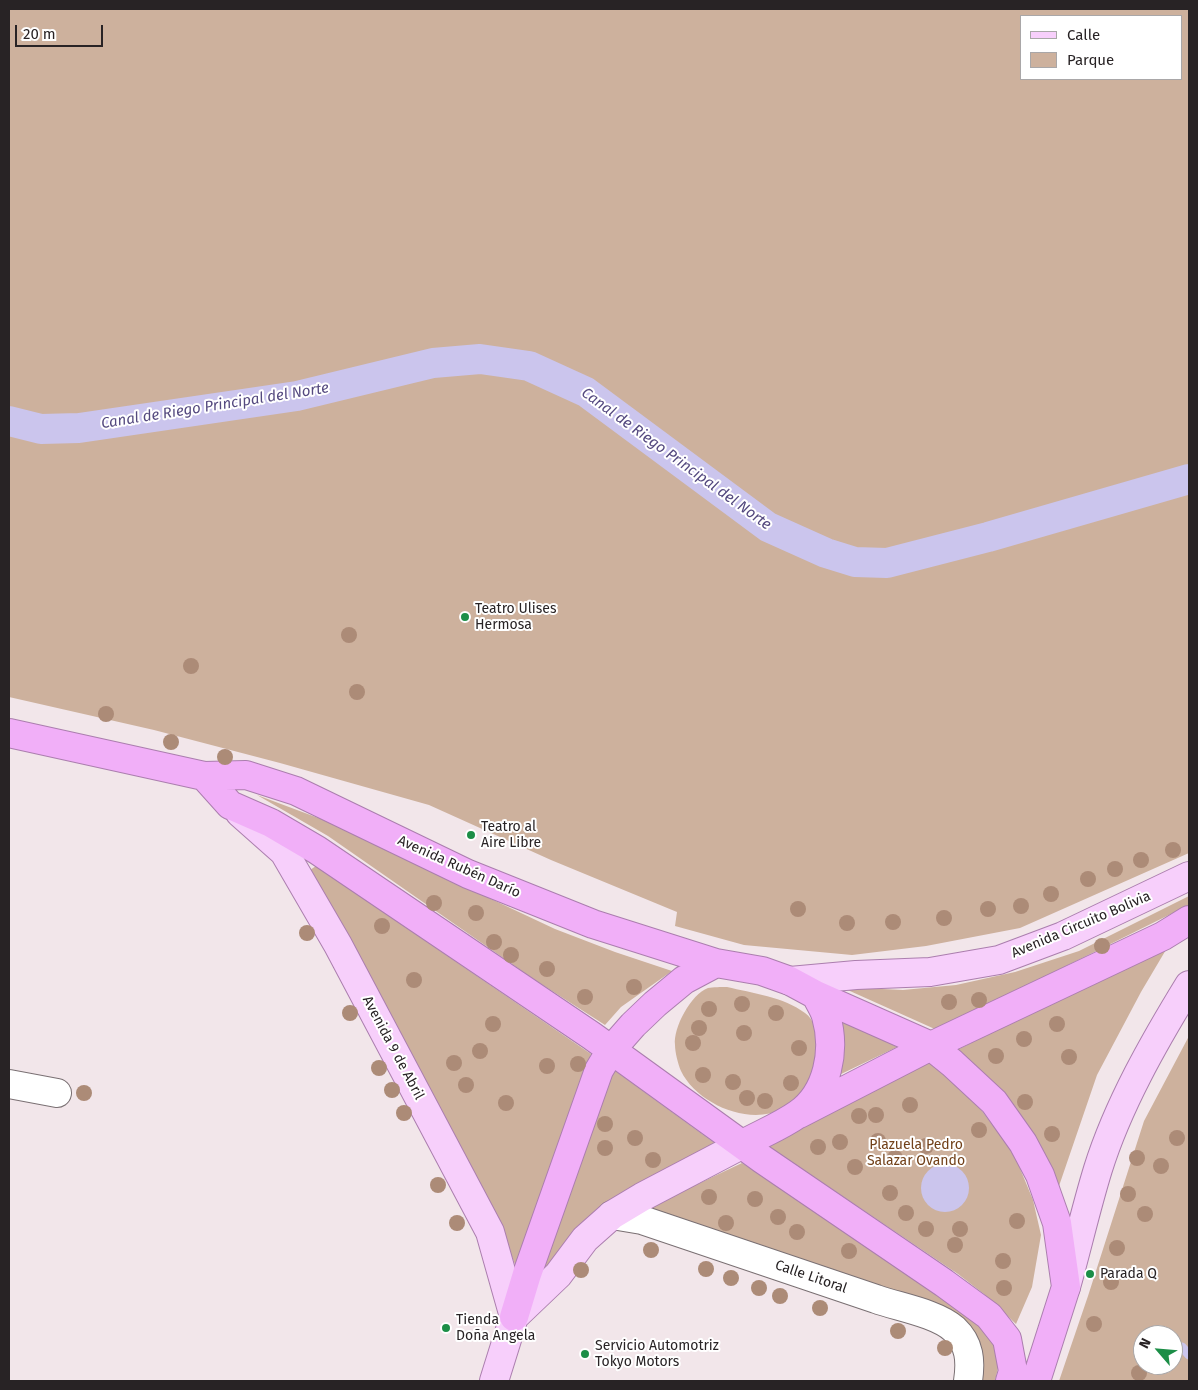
<!DOCTYPE html>
<meta charset="utf-8">
<style>
body{margin:0}
#map{position:relative;width:1198px;height:1390px;overflow:hidden;background:#f2e6ea;font-family:"Fira Sans",sans-serif}
canvas{display:block}
.frame{position:absolute;inset:0;border:10px solid #282325;pointer-events:none}
.legend{position:absolute;left:1020px;top:15px;width:162px;height:65px;box-sizing:border-box;background:#fff;border:1px solid #a9a7a8;margin:0;padding:6px 9px;list-style:none;font-size:15px;color:#282325}
.legend li{display:flex;align-items:center;gap:10px;height:25px}
.legend b{width:25px;border:1px solid #a9a7a8}
.north{position:absolute;left:1133px;top:1325px;width:50px;height:50px;box-sizing:border-box;background:#fff;border:1px solid #a9a7a8;border-radius:50%;rotate:297deg;font-size:14px;font-weight:700;line-height:20px;text-align:center;color:#282325}
.north::after{content:'';display:block;margin:auto;width:18px;height:22px;background:#1c8e47;clip-path:polygon(50% 0,100% 100%,50% 72%,0 100%)}
.scale{position:absolute;left:15px;top:25px;width:88px;height:22px;box-sizing:border-box;border:2px solid #282325;border-top:0;padding-left:6px;font-size:15px;line-height:18px;white-space:nowrap;color:#282325;-webkit-text-stroke:4px #fff;paint-order:stroke}
</style>
<div id="map">
<canvas width="1198" height="1390"></canvas>
<div class="frame"></div>
<ul class="legend">
<li><b style="height:6px;background:#f7cffb"></b>Calle</li>
<li><b style="height:14px;background:#cdb19d"></b>Parque</li>
</ul>
<div class="north">N</div>
<div class="scale">20 m</div>
</div>
<script>
const ctx = document.querySelector('canvas').getContext('2d');
ctx.lineJoin = 'round';
function paint(path, color) {
  ctx.fillStyle = color;
  ctx.fill(path, 'evenodd');
}
function strokePath(path, color, width, dash) {
  ctx.strokeStyle = color;
  ctx.lineWidth = width;
  ctx.lineCap = dash ? 'butt' : 'round';
  ctx.setLineDash(dash || []);
  ctx.stroke(path);
}
function write(font, color, halo, rows, align = 'center') {
  ctx.font = font + ' "Fira Sans",sans-serif';
  ctx.lineWidth = 4;
  ctx.setLineDash([]);
  ctx.textBaseline = 'middle';
  ctx.strokeStyle = halo;
  ctx.fillStyle = color;
  for (const [text, x, y, turn = 0] of rows) {
    ctx.save();
    ctx.translate(x, y);
    ctx.rotate((+turn || 0) * Math.PI / 180);
    ctx.textAlign = isNaN(turn) ? turn : align;
    if (halo) ctx.strokeText(text, 0, 0);
    ctx.fillText(text, 0, 0);
    ctx.restore();
  }
}
const green = new Path2D(`
 M 9,9 L 1189,9 L 1189,853 L 1020,928 L 926,946 L 852,955 L 744,945 L 675,926 L 677,912 L 551,860 L 429,805 L 280,763 L 154,730 L 9,697 ZM 1182,16 L 1182,79 L 1022,79 L 1022,16 Z
 M 257,795 L 321,819 L 555,929 L 615,952 L 672,971 L 621,1007 L 605,1025 L 535,980 L 328,836 Z
 M 316,866 L 591,1054 L 516,1267 L 493,1209 L 310,870 Z
 M 1189,896 L 1189,905 L 937,1030 L 841,987 L 903,990 L 956,985 L 1015,972 L 1079,951 Z
 M 1170,943 L 1141,992 L 1097,1075 L 1059,1186 L 1044,1154 L 955,1051 Z
 M 727,987 C 752,993 784,997 805,1013 C 824,1026 820,1071 808,1087 C 802,1095 790,1105 782,1109 C 749,1126 697,1104 681,1071 C 678,1064 675,1052 675,1045 C 673,1028 691,994 708,988 C 713,987 721,987 727,987 Z
 M 839,1018 L 897,1047 L 837,1076 Z
 M 1189,1036 L 1189,1381 L 1059,1381 L 1088,1296 L 1144,1121 ZM 1143,1335 L 1173,1335 L 1173,1365 L 1143,1365 Z
 M 930,1060 L 982,1111 L 1014,1154 L 1033,1200 L 1041,1235 L 1032,1287 L 1016,1324 L 984,1294 L 958,1274 L 765,1144 Z
 M 610,1067 L 720,1147 L 539,1278 Z
 M 742,1163 L 933,1290 L 987,1331 L 996,1351 L 998,1368 L 995,1381 L 980,1381 L 980,1349 L 643,1210 Z`);
const water = new Path2D(`
 M921 1188a24 24 0 1 1 48 0a24 24 0 1 1-48 0Z`);
const stream = new Path2D(`
 M 1182,1347 L 1189,1355`);
const canal = new Path2D(`
 M 9,421 L 41,429 L 79,428 L 297,396 L 433,363 L 480,359 L 529,366 L 586,392 L 768,527 L 826,553 L 855,562 L 887,563 L 988,537 L 1189,479`);
const minor = new Path2D(`
 M 9,1084 L 57,1093
 M 612,1215 L 642,1220 C 720,1246 798,1273 876,1299 C 898,1307 936,1313 954,1329 C 970,1344 971,1361 968,1381`);
const major = new Path2D(`
 M 240,813 L 284,852 L 338,945 L 490,1232 L 514,1317
 M 790,981 L 856,975 L 930,972 L 999,960 L 1063,936 L 1189,876
 M 1066,1287 C 1077,1248 1086,1208 1098,1169 C 1118,1105 1154,1042 1189,985
 M 494,1381 L 514,1317 L 558,1275 L 585,1239 L 612,1215 L 642,1197 L 743,1144`);
const highway = new Path2D(`
 M 9,733 L 204,776 L 246,775 L 296,791 L 468,874 L 593,924 L 716,963 L 762,971 L 790,981 L 816,995 L 931,1046 L 952,1063 L 994,1102 L 1023,1143 L 1040,1175 L 1057,1223 L 1066,1287 L 1036,1381
 M 204,776 L 230,805 L 271,823 L 317,850 L 592,1036 L 762,1159 L 944,1283 L 989,1316 L 1007,1339 L 1013,1371 L 1010,1381
 M 799,1114 L 931,1046 L 1163,936 L 1189,920
 M 743,1144 C 761,1134 781,1126 798,1114 C 828,1093 836,1050 826,1016 C 824,1009 819,1002 816,995
 M 514,1317 L 527,1274 L 599,1070 L 611,1050 L 633,1025 L 655,1004 L 684,980 L 716,963`);
const trees = [
 [349,635],
 [191,666],
 [357,692],
 [106,714],
 [171,742],
 [225,757],
 [1173,850],
 [1141,860],
 [1115,869],
 [1088,879],
 [1051,894],
 [434,903],
 [1021,906],
 [798,909],
 [988,909],
 [476,913],
 [944,918],
 [893,922],
 [847,923],
 [382,926],
 [307,933],
 [494,942],
 [1102,946],
 [511,955],
 [547,969],
 [414,980],
 [634,987],
 [585,997],
 [979,1000],
 [949,1002],
 [742,1004],
 [709,1009],
 [350,1013],
 [776,1013],
 [493,1024],
 [1057,1024],
 [699,1028],
 [744,1033],
 [1024,1039],
 [693,1043],
 [799,1048],
 [480,1051],
 [996,1056],
 [1069,1057],
 [454,1063],
 [578,1064],
 [547,1066],
 [379,1068],
 [703,1075],
 [733,1082],
 [791,1083],
 [466,1085],
 [392,1090],
 [84,1093],
 [747,1098],
 [765,1101],
 [1025,1102],
 [506,1103],
 [910,1105],
 [404,1113],
 [876,1115],
 [859,1116],
 [605,1124],
 [979,1130],
 [1052,1134],
 [635,1138],
 [1177,1138],
 [878,1141],
 [840,1142],
 [926,1146],
 [818,1147],
 [605,1148],
 [895,1158],
 [1137,1158],
 [653,1160],
 [1161,1166],
 [855,1167],
 [438,1185],
 [890,1193],
 [1128,1194],
 [709,1197],
 [755,1199],
 [906,1213],
 [1145,1214],
 [778,1217],
 [1017,1221],
 [457,1223],
 [726,1223],
 [926,1229],
 [960,1229],
 [797,1232],
 [955,1245],
 [1117,1248],
 [651,1250],
 [849,1251],
 [1003,1261],
 [706,1269],
 [581,1270],
 [731,1278],
 [1111,1282],
 [759,1288],
 [1004,1288],
 [780,1296],
 [820,1308],
 [1094,1324],
 [898,1331],
 [945,1348],
 [1139,1373]
];
const markers = [
 [465,617,5,"#1c8e47"],
 [471,835,5,"#1c8e47"],
 [1090,1274,5,"#1c8e47"],
 [446,1328,5,"#1c8e47"],
 [585,1354,5,"#1c8e47"]
];
const poiNames = [
 ["Teatro Ulises",475,609],
 ["Hermosa",475,625],
 ["Teatro al",481,827],
 ["Aire Libre",481,843],
 ["Parada Q",1100,1274],
 ["Tienda",456,1320],
 ["Doña Angela",456,1336],
 ["Servicio Automotriz",595,1346],
 ["Tokyo Motors",595,1362]
];
const streetNames = [
 ["Avenida Rubén Darío",459,867,24],
 ["Avenida Circuito Bolivia",1081,925,-23],
 ["Avenida 9 de Abril",393,1048,62],
 ["Calle Litoral",811,1277,19]
];
const parkNames = [
 ["Plazuela Pedro",916,1145],
 ["Salazar Ovando",916,1161]
];
const waterNames = [
 ["Canal de Riego Principal del Norte",215,406,-9],
 ["Canal de Riego Principal del Norte",676,459,36]
];
paint(green, '#cdb19d');
paint(water, '#cbc5ed');
strokePath(stream, '#cbc5ed', 9);
strokePath(canal, '#cbc5ed', 30);
strokePath(minor, '#7a7073', 30);
strokePath(major, '#ab7eae', 30);
strokePath(highway, '#ab7eae', 30);
strokePath(minor, '#fff', 28);
strokePath(major, '#f7cffb', 28);
strokePath(highway, '#f1aff8', 28);
ctx.fillStyle = '#ac8b77';
for (const [x, y] of trees) {
  ctx.beginPath();
  ctx.arc(x, y, 8, 0, 2 * Math.PI);
  ctx.fill();
}
for (const [x, y, r, color] of markers) {
  const dot = new Path2D();
  dot.arc(x, y, r, 0, 2 * Math.PI);
  ctx.fillStyle = color;
  ctx.fill(dot);
  strokePath(dot, '#fff', 2);
}
write('14px', '#282325', '#fff', poiNames, 'left');
write('14px', '#282325', '#fff', streetNames);
write('14px', '#724119', '#fff', parkNames);
write('italic 15px', '#54497f', '#fff', waterNames);
</script>
